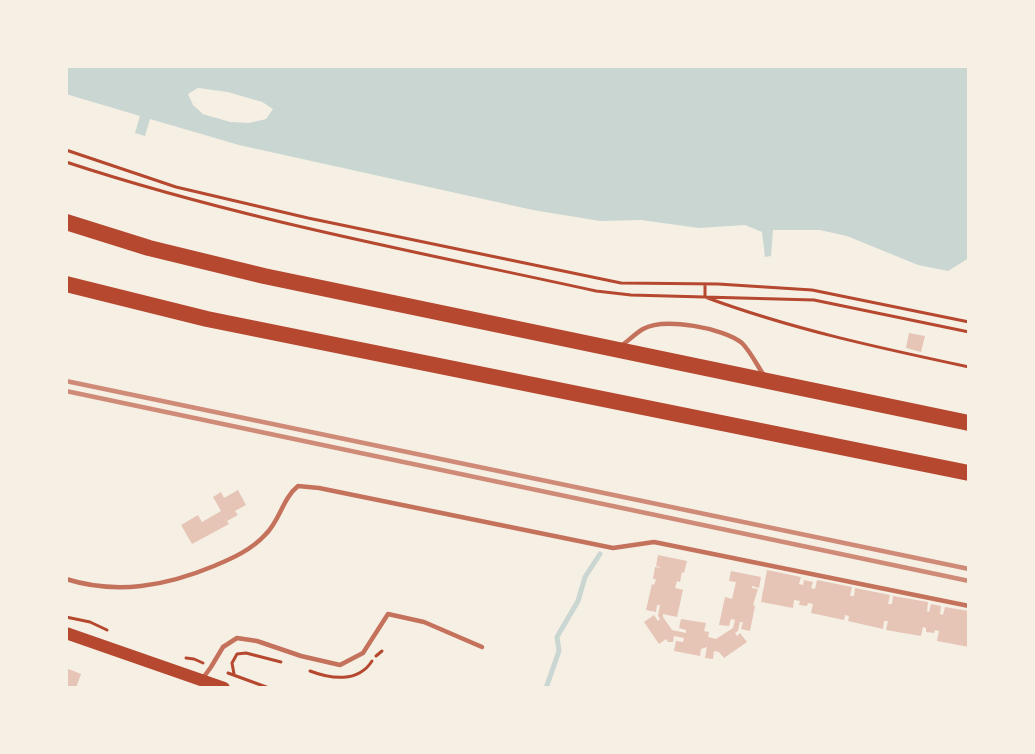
<!DOCTYPE html>
<style>
body{margin:0}
#map{position:relative;width:1035px;height:754px;overflow:hidden;background:#f6efe4;font-family:"Nunito Sans",sans-serif}
canvas{display:block}
.frame{position:absolute;inset:0;border:68px solid #f6efe4;pointer-events:none}
</style>
<div id="map">
<canvas width="1035" height="754"></canvas>
<div class="frame"></div>
</div>
<script>
const ctx = document.querySelector('canvas').getContext('2d');
ctx.lineJoin = 'round';
function paint(path, color) {
  ctx.fillStyle = color;
  ctx.fill(path, 'evenodd');
}
function strokePath(path, color, width, dash) {
  ctx.strokeStyle = color;
  ctx.lineWidth = width;
  ctx.lineCap = dash ? 'butt' : 'round';
  ctx.setLineDash(dash || []);
  ctx.stroke(path);
}
const water = new Path2D(`
 M 66,66 L 969,66 L 969,258 L 948,271 L 918,265 L 847,236 L 820,230 L 773,230 L 771,256 L 765,257 L 762,232 L 745,225 L 699,228 L 641,220 L 600,221 L 533,210 L 239,145 L 150,119 L 145,136 L 135,133 L 140,116 L 66,94 ZM 198,88 L 262,102 L 272,109 L 266,119 L 231,122 L 203,114 L 189,94 Z`);
const pier = new Path2D(`
 M 198,88 L 228,92 L 262,102 L 273,109 L 266,119 L 249,123 L 231,122 L 203,114 L 193,105 L 188,94 ZM 199,91 L 227,95 L 261,105 L 268,110 L 264,117 L 249,120 L 231,119 L 204,111 L 195,103 L 192,95 Z`);
const stream = new Path2D(`
 M 546,688 L 559,651 L 557,637 L 578,601 L 585,577 L 600,554`);
const building = new Path2D(`
 M 909,333 L 925,336 L 921,352 L 906,348 Z
 M 238,490 L 246,505 L 235,511 L 238,515 L 227,521 L 229,524 L 192,544 L 181,525 L 198,515 L 202,522 L 221,511 L 213,497 L 221,492 L 224,498 Z
 M 658,555 L 687,561 L 684,573 L 682,572 L 680,582 L 677,581 L 675,588 L 683,590 L 677,617 L 663,614 L 663,617 L 672,630 L 686,633 L 686,630 L 679,628 L 681,619 L 706,623 L 704,631 L 709,632 L 708,637 L 716,639 L 733,628 L 735,620 L 731,619 L 729,626 L 719,625 L 725,597 L 732,599 L 736,582 L 729,581 L 731,571 L 761,577 L 759,588 L 752,586 L 752,588 L 758,589 L 753,605 L 755,606 L 750,631 L 741,629 L 743,622 L 740,622 L 738,631 L 735,633 L 737,636 L 740,633 L 747,642 L 724,658 L 719,652 L 714,651 L 713,659 L 705,658 L 707,647 L 701,649 L 700,656 L 674,651 L 676,641 L 683,642 L 684,638 L 674,636 L 673,642 L 668,642 L 666,639 L 659,644 L 644,622 L 654,615 L 658,621 L 660,619 L 658,616 L 660,605 L 657,605 L 656,612 L 646,610 L 652,584 L 654,585 L 656,579 L 653,579 L 655,567 L 662,568 L 656,566 Z
 M 767,570 L 801,577 L 799,584 L 803,585 L 804,580 L 813,582 L 811,588 L 815,589 L 817,580 L 852,587 L 850,596 L 854,596 L 855,588 L 890,595 L 888,604 L 892,604 L 893,596 L 928,602 L 927,611 L 929,612 L 931,604 L 941,606 L 940,614 L 943,615 L 945,607 L 969,611 L 969,647 L 937,641 L 939,631 L 935,630 L 934,633 L 926,632 L 926,628 L 923,627 L 921,636 L 886,630 L 888,621 L 884,621 L 883,629 L 848,621 L 849,616 L 845,615 L 844,620 L 811,613 L 813,604 L 808,603 L 807,606 L 799,605 L 800,601 L 794,600 L 793,608 L 761,602 Z
 M 66,668 L 81,674 L 76,688 L 66,688 Z`);
const path = new Path2D(`
 M 66,150 L 176,187 L 308,218 L 621,283 L 718,284 L 812,290 L 969,322
 M 66,162 C 239,219 418,252 596,291 L 631,295 L 814,300 L 969,332
 M 705,284 L 705,297 C 791,329 880,348 969,367
 M 66,617 L 90,622 L 107,630
 M 376,656 L 382,651
 M 186,658 L 194,659 L 203,663
 M 310,671 C 331,679 358,683 372,661
 M 228,673 L 269,688
 M 234,674 L 232,663 L 237,654 L 246,653 L 281,662`);
const service = new Path2D(`
 M 621,346 C 628,341 636,333 643,329 C 664,317 724,328 742,343 C 750,351 757,365 763,374
 M 66,579 C 117,595 166,586 214,566 C 233,558 251,550 265,535 C 280,521 282,499 298,486 L 319,488 L 613,548 L 654,542 L 969,606
 M 203,678 L 211,667 L 223,647 L 237,638 L 257,641 L 301,656 L 340,665 L 363,653 L 388,614 L 424,622 L 482,647`);
const secondary = new Path2D(`
 M 66,633 L 224,688`);
const motorway = new Path2D(`
 M 66,222 L 149,248 L 264,276 L 969,423
 M 66,284 L 207,319 L 969,473`);
const rail = new Path2D(`
 M 66,381 L 969,569
 M 66,391 L 969,581`);
paint(water, '#c9d6d2');
paint(pier, '#f6efe4');
strokePath(stream, '#c9d6d2', 5);
paint(building, '#e6c5b7');
strokePath(path, '#b5482f', 3);
strokePath(service, '#c5725c', 4.5);
strokePath(secondary, '#b5482f', 12);
strokePath(motorway, '#b5482f', 16);
strokePath(rail, '#cf8b77', 4.5);
</script>
